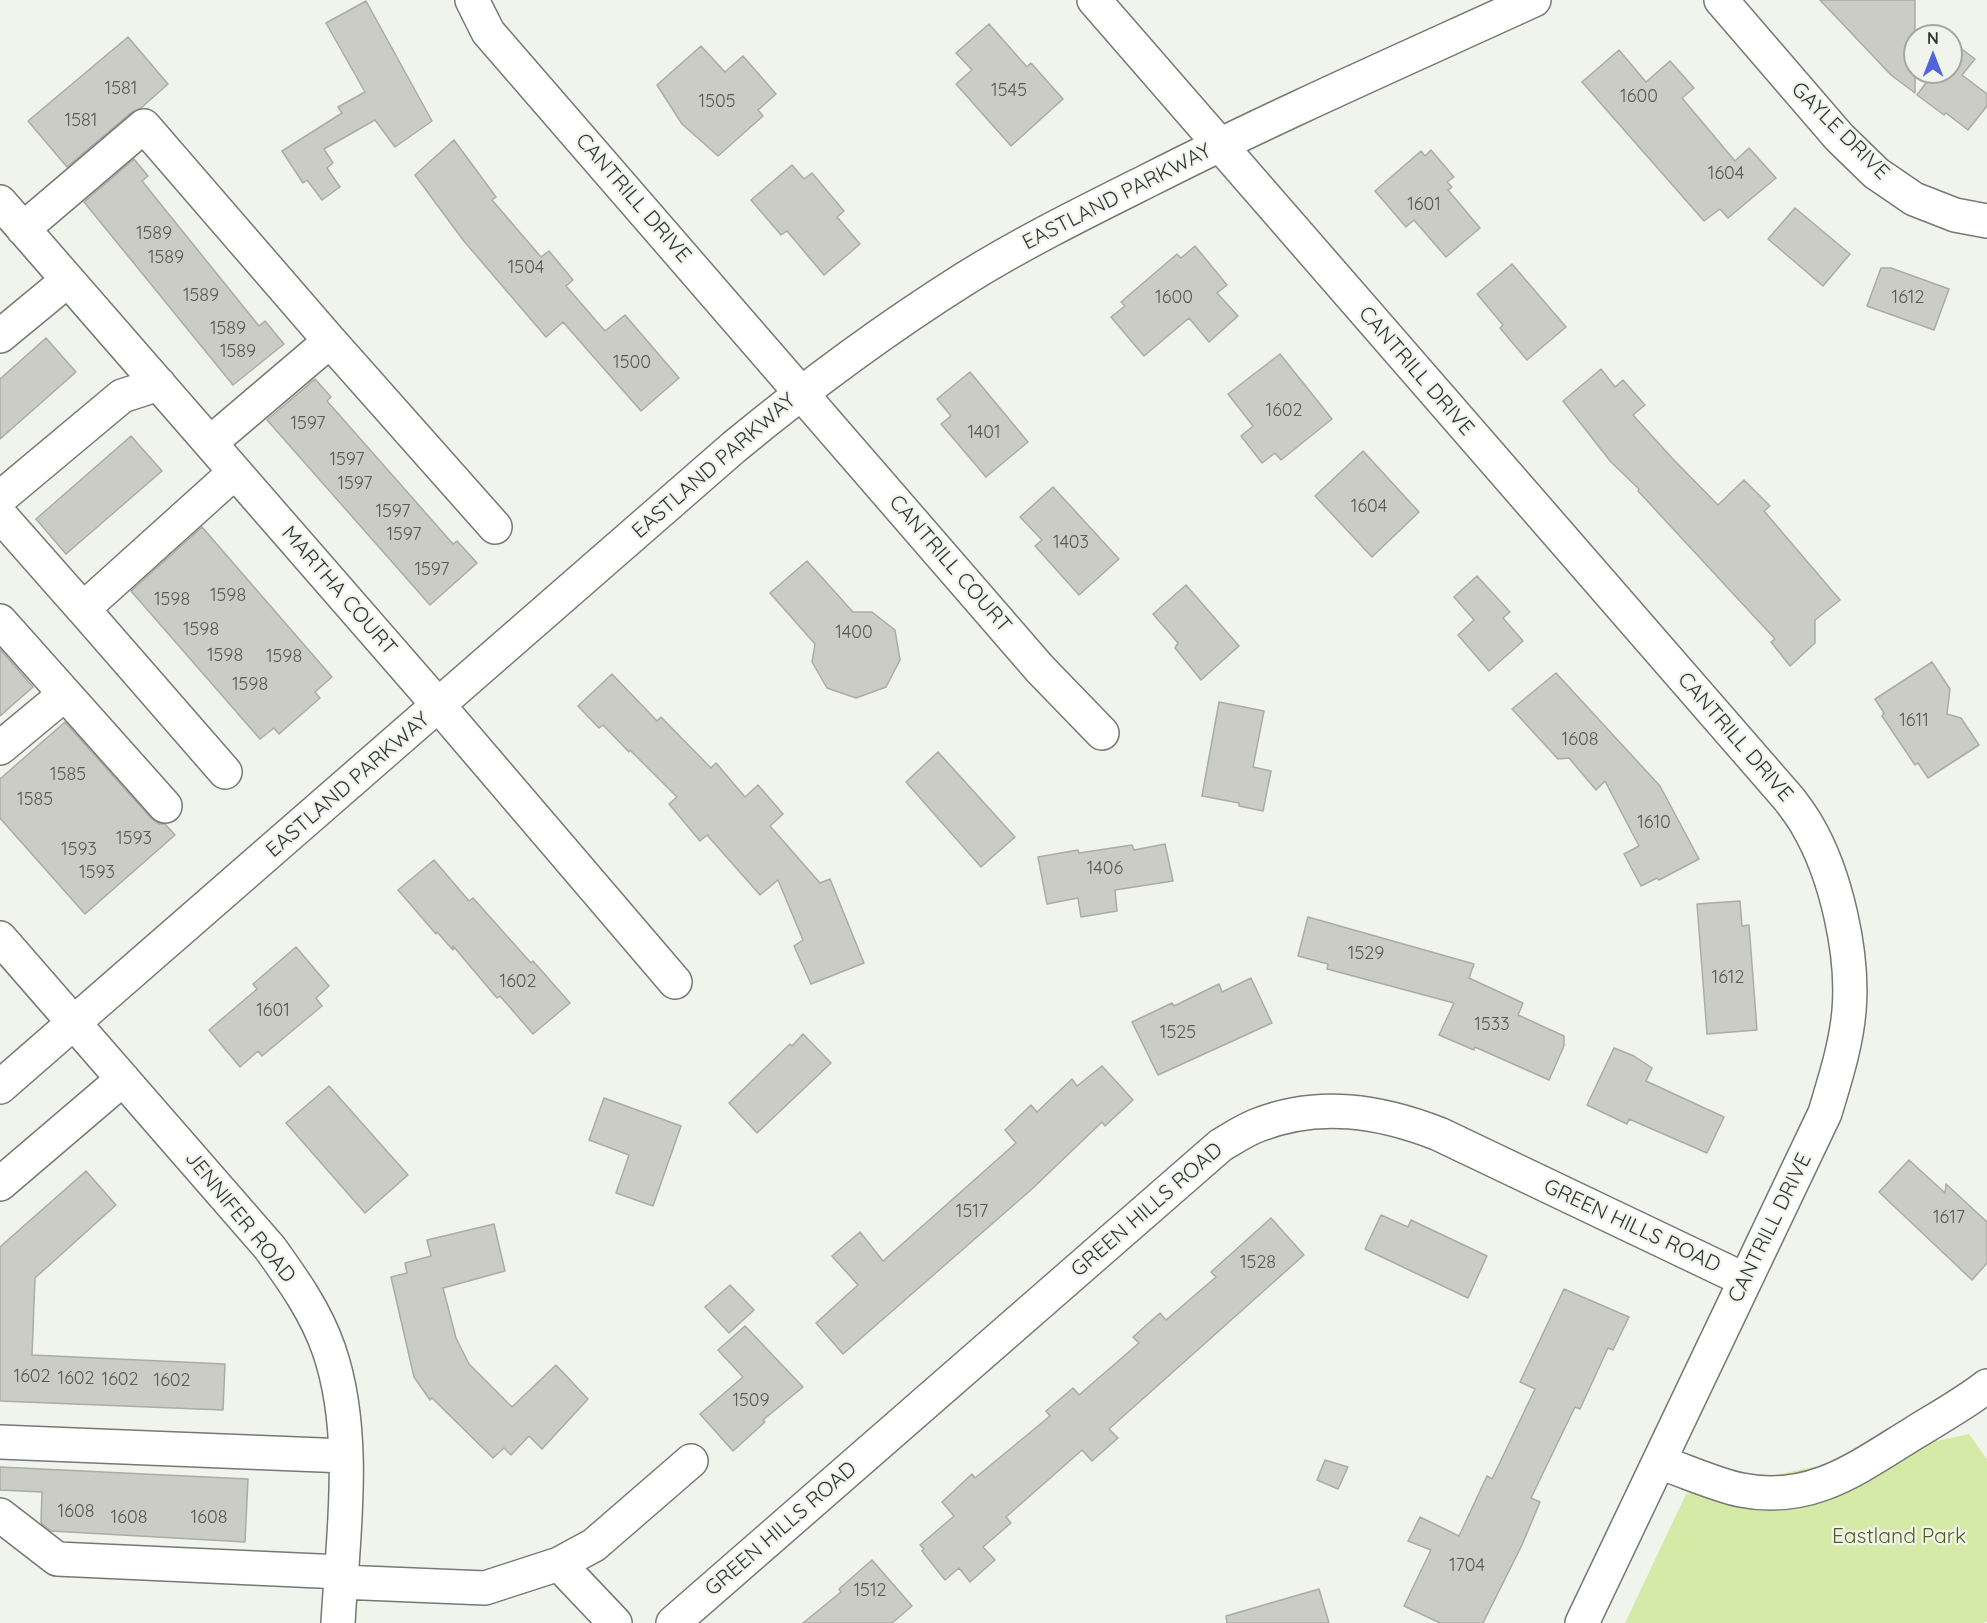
<!DOCTYPE html>
<style>
body{margin:0}
#map{position:relative;width:1987px;height:1623px;overflow:hidden;background:#f1f4ec;font-family:Quicksand,sans-serif}
canvas{display:block}
.north{position:absolute;left:1903px;top:24px;width:60px;height:60px;box-sizing:border-box;background:#f1f4ec;border:2px solid #a5a7a1;border-radius:50%;rotate:0deg;font-size:16px;font-weight:700;line-height:24px;text-align:center;color:#333431}
.north::after{content:'';display:block;margin:auto;width:21px;height:27px;background:#5065da;clip-path:polygon(50% 0,100% 100%,50% 72%,0 100%)}
</style>
<div id="map">
<canvas width="1987" height="1623"></canvas>
<div class="north">N</div>
</div>
<script>
const ctx = document.querySelector('canvas').getContext('2d');
ctx.lineJoin = 'round';
function paint(path, color) {
  ctx.fillStyle = color;
  ctx.fill(path, 'evenodd');
}
function strokePath(path, color, width, dash) {
  ctx.strokeStyle = color;
  ctx.lineWidth = width;
  ctx.lineCap = dash ? 'butt' : 'round';
  ctx.setLineDash(dash || []);
  ctx.stroke(path);
}
function write(font, color, halo, rows, align = 'center') {
  ctx.font = font + ' Quicksand,sans-serif';
  ctx.lineWidth = 4.5;
  ctx.setLineDash([]);
  ctx.textBaseline = 'middle';
  ctx.strokeStyle = halo;
  ctx.fillStyle = color;
  for (const [text, x, y, turn = 0] of rows) {
    ctx.save();
    ctx.translate(x, y);
    ctx.rotate((+turn || 0) * Math.PI / 180);
    ctx.textAlign = isNaN(turn) ? turn : align;
    if (halo) ctx.strokeText(text, 0, 0);
    ctx.fillText(text, 0, 0);
    ctx.restore();
  }
}
const green = new Path2D(`
 M 1969,1434 L 1987,1459 L 1987,1621 L 1984,1623 L 1625,1623 L 1686,1494 Z`);
const building = new Path2D(`
 M 1820,0 L 1915,0 L 1915,93 L 1891,75 Z
 M 366,1 L 432,121 L 395,147 L 375,120 L 324,149 L 333,163 L 327,168 L 340,187 L 322,200 L 307,180 L 303,183 L 282,151 L 342,113 L 338,107 L 365,92 L 326,23 Z
 M 989,24 L 1027,67 L 1031,63 L 1063,99 L 1011,146 L 956,84 L 972,70 L 956,53 Z
 M 128,37 L 168,84 L 141,108 L 132,112 L 67,167 L 28,121 Z
 M 1955,44 L 1975,59 L 1962,75 L 1987,94 L 1987,106 L 1968,130 L 1946,113 L 1944,115 L 1917,95 L 1934,72 L 1951,72 L 1951,49 Z
 M 701,46 L 725,72 L 743,56 L 776,94 L 758,110 L 763,116 L 718,156 L 682,124 L 657,85 Z
 M 1619,50 L 1646,82 L 1670,61 L 1694,88 L 1682,98 L 1735,161 L 1749,148 L 1776,178 L 1728,218 L 1720,209 L 1704,221 L 1582,82 Z
 M 454,140 L 496,197 L 492,200 L 541,257 L 549,251 L 573,280 L 566,286 L 605,331 L 625,315 L 679,378 L 641,411 L 563,322 L 546,337 L 463,240 L 415,175 Z
 M 1431,150 L 1454,177 L 1447,182 L 1452,187 L 1448,190 L 1480,228 L 1446,257 L 1414,220 L 1406,227 L 1375,191 L 1421,151 L 1425,156 Z
 M 134,159 L 148,176 L 142,181 L 259,326 L 265,321 L 284,344 L 233,385 L 84,202 Z
 M 792,165 L 804,179 L 812,173 L 844,211 L 837,217 L 860,244 L 824,275 L 787,231 L 781,235 L 751,200 Z
 M 1795,208 L 1850,254 L 1823,286 L 1768,239 Z
 M 1195,246 L 1227,285 L 1217,293 L 1238,316 L 1209,342 L 1189,318 L 1144,356 L 1111,317 L 1125,306 L 1121,302 L 1177,254 L 1181,258 Z
 M 1512,264 L 1566,327 L 1527,360 L 1500,328 L 1503,325 L 1477,294 Z
 M 1881,268 L 1891,268 L 1949,289 L 1934,330 L 1867,306 Z
 M 46,338 L 76,372 L 0,439 L 0,379 Z
 M 1280,354 L 1332,419 L 1281,460 L 1275,453 L 1262,463 L 1241,436 L 1253,426 L 1228,394 Z
 M 1601,369 L 1615,387 L 1623,380 L 1645,405 L 1633,415 L 1672,458 L 1718,505 L 1744,480 L 1770,506 L 1764,511 L 1840,600 L 1815,620 L 1815,643 L 1790,666 L 1771,642 L 1775,639 L 1638,491 L 1639,489 L 1611,462 L 1563,401 Z
 M 970,372 L 1028,442 L 986,477 L 941,424 L 951,416 L 937,399 Z
 M 315,379 L 331,397 L 327,401 L 453,544 L 457,541 L 477,563 L 430,605 L 267,420 Z
 M 131,436 L 162,471 L 66,554 L 36,519 Z
 M 1363,451 L 1419,512 L 1372,557 L 1315,496 Z
 M 1053,487 L 1119,559 L 1079,595 L 1035,546 L 1042,540 L 1020,517 Z
 M 202,527 L 332,677 L 315,692 L 320,698 L 279,734 L 274,728 L 260,739 L 131,591 Z
 M 807,561 L 853,612 L 872,612 L 895,630 L 900,660 L 886,687 L 856,698 L 827,688 L 812,662 L 815,644 L 770,593 Z
 M 1477,576 L 1510,612 L 1503,618 L 1523,641 L 1489,671 L 1458,635 L 1474,620 L 1454,597 Z
 M 1186,585 L 1239,646 L 1201,680 L 1175,648 L 1178,643 L 1153,614 Z
 M 0,649 L 33,687 L 0,716 Z
 M 1932,662 L 1950,689 L 1947,714 L 1961,718 L 1979,745 L 1928,778 L 1918,763 L 1915,765 L 1882,716 L 1884,713 L 1875,699 Z
 M 1556,673 L 1660,786 L 1699,859 L 1659,880 L 1657,878 L 1641,886 L 1624,854 L 1639,846 L 1605,781 L 1596,790 L 1569,758 L 1558,759 L 1512,709 Z
 M 612,674 L 657,721 L 661,717 L 711,768 L 716,763 L 745,797 L 758,785 L 783,814 L 770,826 L 820,883 L 830,879 L 864,963 L 811,984 L 794,946 L 803,940 L 778,880 L 760,895 L 707,835 L 700,841 L 669,804 L 677,797 L 630,750 L 629,752 L 603,725 L 599,728 L 578,706 Z
 M 1219,702 L 1264,711 L 1253,767 L 1271,771 L 1263,811 L 1239,806 L 1239,803 L 1202,796 Z
 M 65,722 L 151,818 L 159,824 L 165,824 L 175,835 L 85,914 L 0,818 L 0,779 Z
 M 938,752 L 1015,837 L 981,867 L 906,782 Z
 M 1165,844 L 1173,881 L 1115,890 L 1117,911 L 1081,917 L 1078,898 L 1047,904 L 1038,857 L 1078,850 L 1079,853 L 1132,845 L 1134,850 Z
 M 434,860 L 469,901 L 473,898 L 531,963 L 533,961 L 570,1003 L 533,1034 L 500,996 L 497,998 L 453,946 L 453,950 L 437,932 L 436,934 L 398,890 Z
 M 1740,901 L 1742,926 L 1749,925 L 1757,1030 L 1707,1034 L 1697,904 Z
 M 1308,917 L 1474,964 L 1469,978 L 1523,1003 L 1518,1015 L 1564,1036 L 1564,1046 L 1549,1080 L 1475,1047 L 1474,1050 L 1439,1035 L 1454,1003 L 1327,969 L 1328,964 L 1298,956 Z
 M 296,947 L 329,986 L 316,998 L 322,1006 L 262,1056 L 258,1051 L 240,1067 L 209,1030 L 257,989 L 253,984 Z
 M 1251,978 L 1272,1023 L 1158,1075 L 1132,1022 L 1172,1003 L 1174,1006 L 1219,984 L 1222,992 Z
 M 803,1034 L 831,1063 L 757,1133 L 729,1103 L 790,1044 L 792,1046 Z
 M 1614,1048 L 1634,1056 L 1652,1068 L 1646,1081 L 1724,1117 L 1707,1153 L 1629,1119 L 1627,1124 L 1587,1105 Z
 M 1102,1066 L 1133,1100 L 1105,1126 L 1102,1122 L 1032,1189 L 843,1354 L 816,1323 L 858,1285 L 832,1256 L 860,1232 L 883,1261 L 1016,1143 L 1005,1130 L 1031,1105 L 1037,1112 L 1072,1079 L 1077,1086 Z
 M 329,1086 L 408,1175 L 365,1213 L 286,1123 Z
 M 604,1098 L 681,1126 L 653,1206 L 616,1193 L 629,1155 L 589,1140 Z
 M 1909,1160 L 1945,1193 L 1946,1184 L 1987,1222 L 1987,1263 L 1972,1280 L 1879,1192 Z
 M 86,1171 L 116,1205 L 35,1278 L 32,1355 L 225,1364 L 223,1410 L 0,1401 L 0,1247 Z
 M 1381,1215 L 1408,1227 L 1411,1220 L 1487,1256 L 1468,1298 L 1365,1249 Z
 M 1271,1218 L 1304,1255 L 1109,1429 L 1118,1438 L 1092,1461 L 1082,1450 L 1006,1517 L 1011,1523 L 983,1547 L 995,1560 L 970,1582 L 959,1568 L 945,1580 L 922,1551 L 924,1549 L 920,1545 L 954,1516 L 942,1502 L 972,1474 L 975,1478 L 1050,1416 L 1046,1411 L 1073,1388 L 1079,1395 L 1139,1343 L 1133,1337 L 1160,1313 L 1166,1320 L 1216,1277 L 1211,1272 Z
 M 494,1224 L 505,1271 L 443,1288 L 456,1338 L 469,1364 L 512,1407 L 556,1365 L 588,1399 L 542,1449 L 529,1436 L 511,1455 L 504,1448 L 493,1458 L 432,1398 L 430,1400 L 414,1377 L 391,1277 L 407,1273 L 405,1263 L 431,1256 L 427,1240 Z
 M 730,1285 L 754,1310 L 729,1333 L 705,1307 Z
 M 1564,1289 L 1629,1317 L 1613,1350 L 1608,1348 L 1580,1409 L 1575,1407 L 1531,1498 L 1540,1502 L 1522,1545 L 1483,1623 L 1440,1623 L 1404,1606 L 1431,1550 L 1408,1541 L 1420,1517 L 1459,1536 L 1487,1476 L 1492,1479 L 1535,1389 L 1520,1382 Z
 M 745,1326 L 803,1387 L 763,1420 L 765,1422 L 733,1451 L 700,1414 L 743,1377 L 718,1350 Z
 M 1325,1460 L 1348,1467 L 1338,1489 L 1317,1480 Z
 M 0,1467 L 248,1479 L 245,1542 L 51,1531 L 41,1523 L 42,1492 L 0,1490 Z
 M 872,1560 L 912,1606 L 892,1623 L 803,1623 L 841,1592 L 839,1589 Z
 M 1319,1589 L 1329,1623 L 1227,1623 L 1226,1616 Z`);
const minor = new Path2D(`
 M 472,0 L 488,32 L 1040,669 L 1102,733
 M 1094,0 L 1789,799 C 1795,807 1802,816 1807,825 C 1836,874 1854,954 1849,1011 C 1846,1046 1835,1079 1825,1113 L 1582,1623
 M 1721,0 L 1839,137 L 1876,173 L 1914,199 L 1955,215 L 1987,221
 M 0,202 L 439,706 L 675,982
 M 23,229 L 144,126 L 330,341 L 210,443
 M 0,336 L 68,280
 M 330,341 L 495,527
 M 0,498 L 122,396 L 159,384
 M 0,515 L 83,609
 M 0,621 L 165,806
 M 0,748 L 65,694
 M 225,772 L 83,609 L 235,472
 M 0,938 L 270,1248 C 293,1280 316,1312 329,1350 C 358,1434 343,1536 338,1623
 M 0,1087 L 734,447 C 808,386 885,329 966,278 C 1024,242 1087,211 1149,180 C 1275,116 1405,59 1534,0
 M 0,1184 L 123,1079
 M 0,1442 L 346,1456
 M 1659,1462 C 1683,1470 1716,1485 1741,1490 C 1811,1504 1857,1468 1914,1433 C 1938,1418 1964,1404 1987,1386
 M 0,1515 L 57,1559 L 341,1572
 M 559,1564 L 594,1545 L 691,1461
 M 340,1582 L 485,1588 L 559,1564 L 615,1623
 M 673,1623 L 1221,1145 C 1233,1138 1245,1130 1258,1125 C 1319,1101 1380,1111 1439,1134 L 1745,1280`);
const numberNames = [
 ["1581",121,89],
 ["1545",1009,91],
 ["1600",1639,97],
 ["1505",717,102],
 ["1581",81,121],
 ["1604",1726,174],
 ["1601",1424,205],
 ["1589",154,234],
 ["1589",166,258],
 ["1504",526,268],
 ["1589",201,296],
 ["1600",1174,298],
 ["1612",1908,298],
 ["1589",228,329],
 ["1589",238,352],
 ["1500",632,363],
 ["1602",1284,411],
 ["1597",308,424],
 ["1401",984,433],
 ["1597",347,460],
 ["1597",355,484],
 ["1604",1369,507],
 ["1597",393,512],
 ["1597",404,535],
 ["1403",1071,543],
 ["1597",432,570],
 ["1598",228,596],
 ["1598",172,600],
 ["1598",201,630],
 ["1400",854,633],
 ["1598",225,656],
 ["1598",284,657],
 ["1598",250,685],
 ["1611",1914,721],
 ["1608",1580,740],
 ["1585",68,775],
 ["1585",35,800],
 ["1610",1654,823],
 ["1593",134,839],
 ["1593",79,850],
 ["1406",1105,869],
 ["1593",97,873],
 ["1529",1366,954],
 ["1612",1728,978],
 ["1602",518,982],
 ["1601",273,1011],
 ["1533",1492,1025],
 ["1525",1178,1033],
 ["1517",972,1212],
 ["1617",1949,1218],
 ["1528",1258,1263],
 ["1602",32,1377],
 ["1602",76,1379],
 ["1602",120,1380],
 ["1602",172,1381],
 ["1509",751,1401],
 ["1608",76,1512],
 ["1608",129,1518],
 ["1608",209,1518],
 ["1704",1467,1566],
 ["1512",870,1591]
];
const streetNames = [
 ["GAYLE DRIVE",1840,131,45],
 ["EASTLAND PARKWAY",1117,197,-27],
 ["CANTRILL DRIVE",633,198,49],
 ["CANTRILL DRIVE",1416,371,49],
 ["EASTLAND PARKWAY",714,466,-41],
 ["CANTRILL COURT",950,564,49],
 ["MARTHA COURT",339,591,49],
 ["CANTRILL DRIVE",1735,737,49],
 ["EASTLAND PARKWAY",348,785,-41],
 ["GREEN HILLS ROAD",1147,1210,-41],
 ["JENNIFER ROAD",240,1217,51],
 ["GREEN HILLS ROAD",1632,1226,25],
 ["CANTRILL DRIVE",1770,1228,-64],
 ["GREEN HILLS ROAD",781,1529,-41]
];
const parkNames = [
 ["Eastland Park",1899,1537]
];
paint(green, '#d6eaa8');
paint(building, '#caccc5');
strokePath(building, '#aaaca5', 1.5);
strokePath(minor, '#767872', 36);
strokePath(minor, '#fff', 33);
write('18px', '#595a56', null, numberNames);
write('21px', '#333431', '#f1f4ec', streetNames);
write('21px', '#4e5d1f', '#f1f4ec', parkNames);
</script>
